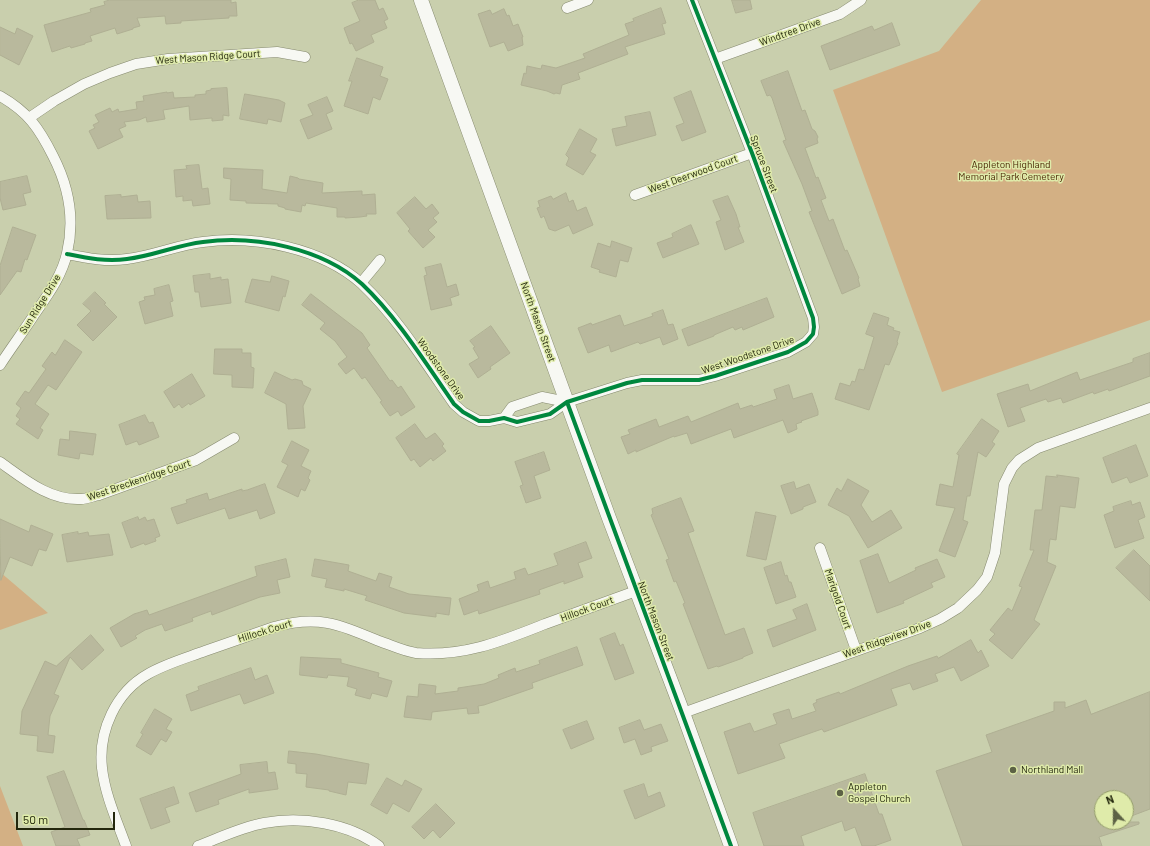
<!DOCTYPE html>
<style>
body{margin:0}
#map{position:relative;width:1150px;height:846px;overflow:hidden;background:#c9cfad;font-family:Barlow,sans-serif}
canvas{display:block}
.north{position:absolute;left:1094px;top:790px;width:40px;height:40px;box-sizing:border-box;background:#dfebaa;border:1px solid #949d6b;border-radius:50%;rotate:339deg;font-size:11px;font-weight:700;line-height:16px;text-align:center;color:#23270d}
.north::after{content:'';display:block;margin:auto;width:14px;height:18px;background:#5d6245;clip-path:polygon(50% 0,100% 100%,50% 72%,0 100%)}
.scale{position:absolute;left:16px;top:812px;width:99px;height:18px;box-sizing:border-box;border:2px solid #23270d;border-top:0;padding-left:5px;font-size:12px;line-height:14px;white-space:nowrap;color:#23270d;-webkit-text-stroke:3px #dfebaa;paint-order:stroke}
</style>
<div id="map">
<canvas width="1150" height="846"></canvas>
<div class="north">N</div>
<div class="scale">50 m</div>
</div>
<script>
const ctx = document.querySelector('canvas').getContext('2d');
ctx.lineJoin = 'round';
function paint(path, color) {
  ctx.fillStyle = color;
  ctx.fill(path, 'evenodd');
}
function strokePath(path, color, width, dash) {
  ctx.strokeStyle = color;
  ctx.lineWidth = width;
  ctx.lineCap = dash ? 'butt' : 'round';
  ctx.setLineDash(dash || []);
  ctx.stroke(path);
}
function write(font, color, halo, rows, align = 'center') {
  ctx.font = font + ' Barlow,sans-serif';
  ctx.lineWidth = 3;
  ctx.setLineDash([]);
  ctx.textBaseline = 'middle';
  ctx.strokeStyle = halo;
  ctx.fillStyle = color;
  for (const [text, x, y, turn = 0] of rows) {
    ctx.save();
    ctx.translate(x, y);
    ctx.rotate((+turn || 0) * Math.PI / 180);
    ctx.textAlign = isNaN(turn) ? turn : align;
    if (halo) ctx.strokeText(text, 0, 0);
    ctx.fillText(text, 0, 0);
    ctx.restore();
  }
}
const green = new Path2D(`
 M 981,0 L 1150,0 L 1150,320 L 942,392 L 833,90 L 939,51 Z
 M 0,572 L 48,613 L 0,630 Z
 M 0,786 L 23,846 L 0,846 Z`);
const building = new Path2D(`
 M 110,0 L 231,0 L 231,3 L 236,2 L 237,16 L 229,16 L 229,18 L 181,21 L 181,23 L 166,24 L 165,16 L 137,18 L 140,26 L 133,28 L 133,29 L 117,34 L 115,28 L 90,36 L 92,41 L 85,43 L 85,44 L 71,48 L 70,46 L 52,52 L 44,25 L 91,12 L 90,9 L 105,5 L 104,2 Z
 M 359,0 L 375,0 L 379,10 L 383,8 L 388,19 L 384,21 L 387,28 L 371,35 L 374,42 L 356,51 L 352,43 L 350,44 L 344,28 L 360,21 L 352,3 Z
 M 732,0 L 750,0 L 752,9 L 736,13 Z
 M 661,8 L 666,23 L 662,24 L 665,34 L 625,47 L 628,54 L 578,73 L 580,79 L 562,85 L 560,94 L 556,93 L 554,94 L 547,91 L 521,85 L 524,73 L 526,74 L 527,66 L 541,69 L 542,65 L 556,68 L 585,58 L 583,54 L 629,35 L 625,24 L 634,21 L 633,19 Z
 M 504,9 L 507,16 L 509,15 L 513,26 L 518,24 L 523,37 L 522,37 L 523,45 L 508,51 L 504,42 L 490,47 L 478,14 L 490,10 L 492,14 Z
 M 892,23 L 900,45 L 830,70 L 821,46 L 872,26 L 874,30 Z
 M 0,27 L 15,34 L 17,28 L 33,36 L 19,65 L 0,55 Z
 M 357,58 L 383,67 L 380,76 L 388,79 L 380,100 L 373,97 L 368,114 L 344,106 L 352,81 L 349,81 Z
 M 788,71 L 802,111 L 805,110 L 812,129 L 815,131 L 818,137 L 817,139 L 818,143 L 805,148 L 816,178 L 818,177 L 826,198 L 821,200 L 829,221 L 833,219 L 845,251 L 847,250 L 859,278 L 858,279 L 860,286 L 842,294 L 809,212 L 812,211 L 802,184 L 783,141 L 786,140 L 772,98 L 770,95 L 767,96 L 761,81 Z
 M 227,88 L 229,116 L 223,115 L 223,120 L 212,121 L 212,118 L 190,120 L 189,106 L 163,110 L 165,119 L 147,122 L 146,117 L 139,120 L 124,122 L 126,126 L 119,129 L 123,137 L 98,149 L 89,131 L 95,128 L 93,125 L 99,122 L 95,115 L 110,108 L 112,112 L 118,109 L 119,112 L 137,109 L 136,102 L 144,101 L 143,96 L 167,92 L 167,93 L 173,92 L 174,98 L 195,97 L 195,95 L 206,94 L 206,91 L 211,90 L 211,89 Z
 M 691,91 L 706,132 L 682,141 L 676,126 L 684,123 L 674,98 Z
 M 245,94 L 279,100 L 285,103 L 281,122 L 268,119 L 267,124 L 240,119 Z
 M 327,97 L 333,111 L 326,114 L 332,129 L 308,139 L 300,120 L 313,115 L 308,105 Z
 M 650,112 L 656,135 L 616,146 L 612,129 L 627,126 L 625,117 Z
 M 580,129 L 597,139 L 590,152 L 596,155 L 583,175 L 566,165 L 569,158 L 566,155 Z
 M 199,165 L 202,189 L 208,188 L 210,204 L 193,206 L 192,200 L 183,201 L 183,196 L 176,197 L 174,170 L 187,169 L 186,166 Z
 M 224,168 L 263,170 L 262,189 L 287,193 L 290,176 L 298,178 L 299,179 L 323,183 L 322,193 L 362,191 L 362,195 L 375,194 L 376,214 L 366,214 L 367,216 L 360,217 L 345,218 L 345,217 L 337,217 L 337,208 L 306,203 L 305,206 L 302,205 L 301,212 L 285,209 L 285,208 L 278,206 L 278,204 L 246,203 L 246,201 L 230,200 L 231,179 L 224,178 Z
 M 27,176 L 31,192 L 23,194 L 26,205 L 3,210 L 0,198 L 0,182 Z
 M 566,193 L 569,202 L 573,200 L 577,211 L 586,207 L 593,225 L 573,234 L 569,225 L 555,231 L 549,229 L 544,216 L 541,218 L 537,208 L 540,207 L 538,201 L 551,196 L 553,199 Z
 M 121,195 L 121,197 L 137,195 L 138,202 L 150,201 L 151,218 L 107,219 L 105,196 Z
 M 728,196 L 736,214 L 740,227 L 738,227 L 744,242 L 725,250 L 716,222 L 721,220 L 713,201 Z
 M 415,197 L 426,209 L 432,204 L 439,213 L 433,218 L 437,222 L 428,230 L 435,237 L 423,248 L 408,231 L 410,229 L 397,213 Z
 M 691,225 L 699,244 L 663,258 L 657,243 L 673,237 L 672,234 Z
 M 13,227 L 36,235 L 27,260 L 25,259 L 21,272 L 17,271 L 0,295 L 0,266 Z
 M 612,241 L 632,248 L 628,262 L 620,260 L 616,277 L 599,272 L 600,270 L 591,267 L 598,243 L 610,247 Z
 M 441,264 L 447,287 L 456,284 L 459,295 L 450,298 L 452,305 L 431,310 L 424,276 L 427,275 L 425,268 Z
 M 210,274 L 210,279 L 221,277 L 221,280 L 228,279 L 231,303 L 201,307 L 199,292 L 195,292 L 193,276 Z
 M 272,276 L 289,281 L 285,297 L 283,296 L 279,311 L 245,302 L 252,279 L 270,282 Z
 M 169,285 L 173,301 L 170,302 L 173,316 L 145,324 L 139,302 L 145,300 L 144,297 L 155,295 L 154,289 Z
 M 95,292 L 106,303 L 104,304 L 117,317 L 93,341 L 77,325 L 91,311 L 83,304 Z
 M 311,294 L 362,333 L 370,345 L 367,348 L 390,381 L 392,380 L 398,388 L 401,386 L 415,407 L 401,416 L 398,411 L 390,416 L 380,402 L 382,401 L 365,377 L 362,379 L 354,368 L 346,374 L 338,364 L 347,357 L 335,341 L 320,329 L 325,323 L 302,305 Z
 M 767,298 L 774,317 L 743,330 L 742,327 L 735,330 L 733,327 L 714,335 L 714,336 L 688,346 L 682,330 Z
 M 663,310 L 668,325 L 673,324 L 678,339 L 663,345 L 660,337 L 640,344 L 638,342 L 611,352 L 609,345 L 588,353 L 578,328 L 591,323 L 592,325 L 620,315 L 624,326 L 653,316 L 652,314 Z
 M 874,313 L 889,318 L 887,325 L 894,328 L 893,330 L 900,332 L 897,342 L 898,343 L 889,365 L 885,364 L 869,410 L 835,399 L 840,383 L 850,386 L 852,381 L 855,382 L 859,369 L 864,370 L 874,337 L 866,334 Z
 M 491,326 L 510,353 L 490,367 L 491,369 L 478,378 L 469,364 L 479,358 L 473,348 L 475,347 L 470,341 Z
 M 65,340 L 82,352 L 56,390 L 48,385 L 35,404 L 49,414 L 40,428 L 43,430 L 38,439 L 16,424 L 20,419 L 16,416 L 21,408 L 16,404 L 25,391 L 29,393 L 46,369 L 42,366 L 52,352 L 55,355 Z
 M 215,349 L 242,349 L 242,353 L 251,353 L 251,367 L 254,368 L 253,388 L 232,387 L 232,375 L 214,374 Z
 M 1150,353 L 1150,376 L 1109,391 L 1108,389 L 1094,394 L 1093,392 L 1063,403 L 1061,398 L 1048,402 L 1046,399 L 1020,408 L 1025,421 L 1008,427 L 997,394 L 1028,384 L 1030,391 L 1077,372 L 1080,380 L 1133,362 L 1133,359 Z
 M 275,372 L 292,380 L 295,379 L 302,381 L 303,385 L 311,389 L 303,406 L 305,428 L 288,429 L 286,404 L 265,393 Z
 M 192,374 L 205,396 L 190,405 L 189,403 L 182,408 L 179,404 L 174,408 L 164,392 Z
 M 789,385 L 793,399 L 812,393 L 818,411 L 818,415 L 801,421 L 802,422 L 796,424 L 797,429 L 788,433 L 783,420 L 734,438 L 731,429 L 691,444 L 687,433 L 674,437 L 674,436 L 636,452 L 636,450 L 628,454 L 621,437 L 630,434 L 628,430 L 656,419 L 659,427 L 688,416 L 691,422 L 738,403 L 740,409 L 752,405 L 753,407 L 777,399 L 774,390 Z
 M 145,415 L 149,423 L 153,422 L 159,437 L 139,445 L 137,441 L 126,445 L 119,425 Z
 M 982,419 L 999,431 L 992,442 L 995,444 L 986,457 L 978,452 L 970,496 L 967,496 L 963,520 L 968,522 L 955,557 L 939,551 L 955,508 L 936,505 L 940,484 L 953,487 L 959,455 L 957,454 Z
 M 415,424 L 426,439 L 435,433 L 444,444 L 442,446 L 446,451 L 433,461 L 431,458 L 420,467 L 414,459 L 411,461 L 396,438 Z
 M 70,431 L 96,434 L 93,455 L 80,453 L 79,459 L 58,455 L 60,439 L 69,440 Z
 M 292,441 L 309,450 L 301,466 L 311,471 L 308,478 L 310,480 L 305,491 L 301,489 L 298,497 L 277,487 L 288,465 L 282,462 Z
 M 1136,445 L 1148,476 L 1130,483 L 1127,477 L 1112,483 L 1103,458 Z
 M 544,452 L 550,470 L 534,476 L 541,498 L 526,503 L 520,486 L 523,485 L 515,462 Z
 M 1057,475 L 1079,478 L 1075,508 L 1060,506 L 1056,540 L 1050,539 L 1047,562 L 1056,566 L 1034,620 L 1040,624 L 1012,659 L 989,640 L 995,634 L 990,630 L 1008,608 L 1012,611 L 1022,587 L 1019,586 L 1034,550 L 1030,550 L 1035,510 L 1042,510 L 1046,476 L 1057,477 Z
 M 848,479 L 869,491 L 861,505 L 872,522 L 891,510 L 902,528 L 868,548 L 849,516 L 828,505 L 837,488 L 841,491 Z
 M 794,482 L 796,489 L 809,484 L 816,502 L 803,507 L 803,509 L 791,514 L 781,486 Z
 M 265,484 L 275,513 L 260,519 L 257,510 L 229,519 L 225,508 L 177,524 L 171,508 L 187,503 L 186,500 L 207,493 L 209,500 L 242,489 L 242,491 L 247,490 Z
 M 681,498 L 694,531 L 688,533 L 725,635 L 744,628 L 753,653 L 743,657 L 743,658 L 718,667 L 717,666 L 708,669 L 683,604 L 685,603 L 676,581 L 674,582 L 666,560 L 669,559 L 651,515 L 653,514 L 652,509 Z
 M 1131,501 L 1132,505 L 1140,502 L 1145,517 L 1138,520 L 1144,538 L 1115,548 L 1104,515 L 1114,511 L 1113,507 Z
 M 756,512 L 776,516 L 766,560 L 747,556 Z
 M 138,517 L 139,520 L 145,517 L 147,521 L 154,519 L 160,536 L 155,538 L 156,541 L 145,545 L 144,543 L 131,548 L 122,523 Z
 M 0,519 L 29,532 L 31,525 L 53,534 L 46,551 L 39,549 L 32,566 L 10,557 L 1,580 Z
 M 78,532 L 78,534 L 88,532 L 89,536 L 109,534 L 113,555 L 67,562 L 62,535 Z
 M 586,542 L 592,558 L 578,563 L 583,577 L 564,584 L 564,581 L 539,590 L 540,594 L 479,614 L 478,610 L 464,615 L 459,599 L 479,591 L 477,585 L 488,581 L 490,588 L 516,579 L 514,572 L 525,568 L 528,575 L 558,565 L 554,554 Z
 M 1134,550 L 1150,566 L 1150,601 L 1116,568 Z
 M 878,554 L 889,583 L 916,570 L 915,568 L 937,559 L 945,577 L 931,583 L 933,587 L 903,601 L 904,603 L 877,613 L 860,561 Z
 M 286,559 L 290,577 L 277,580 L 280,593 L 260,597 L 212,615 L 211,611 L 192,618 L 193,621 L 165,631 L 162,624 L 145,630 L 135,636 L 137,638 L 121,647 L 110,628 L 134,614 L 147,610 L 149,615 L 257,576 L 255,567 Z
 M 315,559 L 349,565 L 348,571 L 376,581 L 379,573 L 392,577 L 389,587 L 409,594 L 451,598 L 449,615 L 436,613 L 436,617 L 404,613 L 365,600 L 367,596 L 344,589 L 344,591 L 325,587 L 327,579 L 312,576 Z
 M 781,562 L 785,576 L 787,575 L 789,582 L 791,582 L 796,597 L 776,604 L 764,568 Z
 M 807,604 L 816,630 L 773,647 L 767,630 L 797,619 L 793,610 Z
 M 615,633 L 620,646 L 623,644 L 634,673 L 615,680 L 600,639 Z
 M 91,635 L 104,650 L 82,670 L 70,657 L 54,694 L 59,696 L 50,716 L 48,735 L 55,736 L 53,753 L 37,751 L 38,736 L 20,734 L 22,711 L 45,661 L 56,666 Z
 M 971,640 L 978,653 L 981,650 L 989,666 L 961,681 L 954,667 L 935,674 L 938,681 L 913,690 L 910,683 L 891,689 L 897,705 L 824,732 L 822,729 L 779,744 L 785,758 L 738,774 L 724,732 L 750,723 L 754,732 L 777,724 L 773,714 L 789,709 L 792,719 L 816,711 L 813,704 L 817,702 L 816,700 L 839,692 L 840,694 L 908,666 L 937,656 L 938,658 Z
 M 577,647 L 583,665 L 532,683 L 533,688 L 484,705 L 478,706 L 479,713 L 468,714 L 467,708 L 432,712 L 431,720 L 404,717 L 407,696 L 418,697 L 419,684 L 436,686 L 435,694 L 458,691 L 458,688 L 484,684 L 499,678 L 498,675 L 515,668 L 516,672 L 540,664 L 539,661 Z
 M 301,657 L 341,659 L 341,663 L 379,673 L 378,677 L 392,681 L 387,697 L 372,693 L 370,699 L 355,695 L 357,689 L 347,686 L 349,677 L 328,675 L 327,678 L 300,675 Z
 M 251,668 L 255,680 L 267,675 L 274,693 L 244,704 L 240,694 L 191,711 L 186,695 L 199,690 L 198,687 Z
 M 1150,692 L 1150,809 L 1126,818 L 1126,798 L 1102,798 L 1102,822 L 1139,822 L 1139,824 L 1099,837 L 1102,846 L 963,846 L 936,771 L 992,752 L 986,735 L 1054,711 L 1054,702 L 1065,702 L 1065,708 L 1086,700 L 1091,714 Z
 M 155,709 L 172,719 L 166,729 L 172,732 L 166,742 L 161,739 L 151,755 L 136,746 L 143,734 L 141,733 Z
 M 640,720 L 644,730 L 661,724 L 668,741 L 651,747 L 652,751 L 641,755 L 635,739 L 624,743 L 619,728 Z
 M 587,721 L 594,739 L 571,749 L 563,730 Z
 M 289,751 L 316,754 L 369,764 L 366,784 L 348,782 L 346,795 L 329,791 L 329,790 L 306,787 L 307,774 L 296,773 L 296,764 L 288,763 Z
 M 267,762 L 268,773 L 275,772 L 278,789 L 249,793 L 249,789 L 218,800 L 219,804 L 196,812 L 189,793 L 241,774 L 240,765 Z
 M 64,771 L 83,820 L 84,820 L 90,835 L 77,839 L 80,846 L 56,846 L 51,832 L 65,827 L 47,777 Z
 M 865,774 L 879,814 L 882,814 L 891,840 L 874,846 L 862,846 L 855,827 L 845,831 L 842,821 L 801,836 L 804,846 L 764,846 L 753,813 Z
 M 387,778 L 402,786 L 405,780 L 422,789 L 409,812 L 393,803 L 387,814 L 371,805 Z
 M 644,784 L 648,797 L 660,792 L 665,806 L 635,819 L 624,791 Z
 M 174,787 L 179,803 L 165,808 L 170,822 L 151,829 L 140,799 Z
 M 436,804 L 455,823 L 440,838 L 433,830 L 424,839 L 412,827 Z`);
const street = new Path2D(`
 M 567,8 L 588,0
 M 715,59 L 840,14 L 861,0
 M 0,96 C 28,112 39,128 53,156 C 69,187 75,219 67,253 C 62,276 47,296 34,315 C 23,332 11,348 0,365
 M 29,118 L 54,101 L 84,84 L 110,73 L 136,64 L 168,59 L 277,52 L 305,57
 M 635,195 L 752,153
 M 67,254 C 87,258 106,262 127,259 C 153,256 177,245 203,242 C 255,235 322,248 362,284 C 398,318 426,364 454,404 L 463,412 L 479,421 L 489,421 L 504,418 L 517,422 L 550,414 L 567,402 L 627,383 L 642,380 L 699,380 L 715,376 L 788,352 L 806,342 L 813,334 L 814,327 L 813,318 L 752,153 L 692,0
 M 361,283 L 380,260
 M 504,418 L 512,407 L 542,397 L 567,402
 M 0,462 C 24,479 50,501 81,499 C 87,499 93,496 99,495 L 196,460 L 234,438
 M 820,548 L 856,650
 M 683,713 L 920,628 L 940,619 L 958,608 L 977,590 L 987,577 L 995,553 L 1004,484 L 1012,468 L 1019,460 L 1038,448 L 1150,408
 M 126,846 C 117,821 105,795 102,768 C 98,731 116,692 148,674 C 165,664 186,658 205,651 C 228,643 251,635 274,627 C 318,615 338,624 379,641 C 391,645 403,651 416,653 C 464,657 502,641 545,624 C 576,613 606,602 636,591
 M 198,846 C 219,838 242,827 264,823 C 302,816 348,823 379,846`);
const secondary = new Path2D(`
 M 421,0 L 609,518 L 683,713 L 731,846`);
const cycleway = new Path2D(`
 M 67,254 C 87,258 106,262 127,259 C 153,256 177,245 203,242 C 255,235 322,248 362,284 C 398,318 426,364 454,404 L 463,412 L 479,421 L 489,421 L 504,418 L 517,422 L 550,414 L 567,402 L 627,383 L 642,380 L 699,380 L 715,376 L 788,352 L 806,342 L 813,334 L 814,327 L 813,318 L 752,153 L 692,0
 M 567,402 L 731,846`);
const markers = [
 [1013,770,4,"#5d6245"],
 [840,793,4,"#5d6245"]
];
const streetNames = [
 ["Windtree Drive",790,32,-20],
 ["West Mason Ridge Court",208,57,-4],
 ["Spruce Street",764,164,69],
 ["West Deerwood Court",693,174,-20],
 ["Sun Ridge Drive",40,304,-58],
 ["North Mason Street",538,322,70],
 ["West Woodstone Drive",748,355,-19],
 ["Woodstone Drive",441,369,54],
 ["West Breckenridge Court",139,480,-19],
 ["Marigold Court",838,599,71],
 ["Hillock Court",587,609,-20],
 ["North Mason Street",656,621,69],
 ["Hillock Court",265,631,-17],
 ["West Ridgeview Drive",887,639,-20]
];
const parkNames = [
 ["Appleton Highland",1011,165],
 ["Memorial Park Cemetery",1011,177]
];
const poiNames = [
 ["Northland Mall",1021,770],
 ["Appleton",848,787],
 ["Gospel Church",848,799]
];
paint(green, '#d3b084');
paint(building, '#b9b99d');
strokePath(building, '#afaf93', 1);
strokePath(street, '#85896e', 11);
strokePath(secondary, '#85896e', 15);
strokePath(street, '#f7f8f3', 10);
strokePath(secondary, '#f7f8f3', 14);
strokePath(cycleway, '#00873e', 4);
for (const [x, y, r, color] of markers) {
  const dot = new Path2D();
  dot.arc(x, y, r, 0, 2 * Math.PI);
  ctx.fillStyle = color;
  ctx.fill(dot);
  strokePath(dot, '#dfebaa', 1.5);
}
write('10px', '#23270d', '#dfebaa', streetNames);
write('10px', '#4b2605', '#dfebaa', parkNames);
write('10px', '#23270d', '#dfebaa', poiNames, 'left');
</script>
